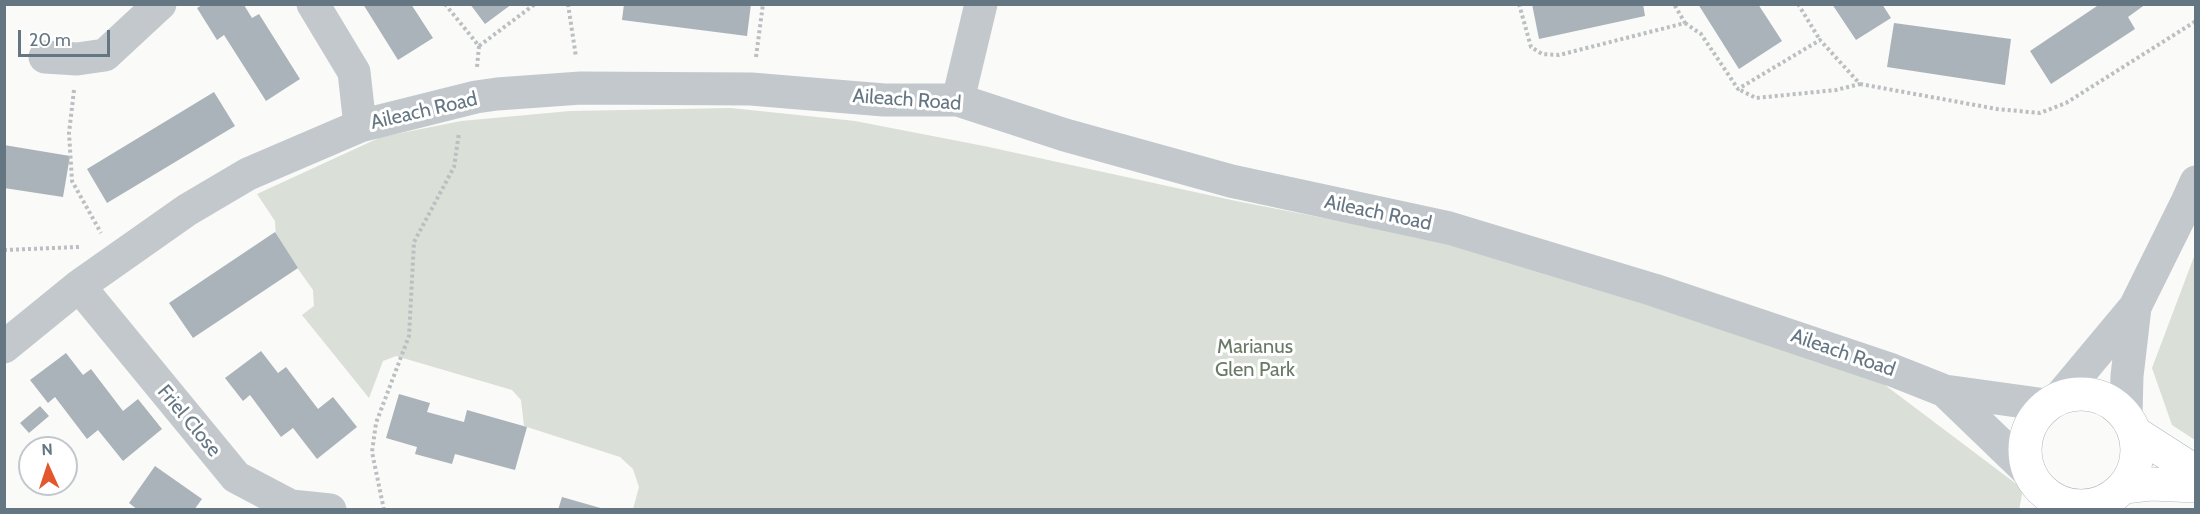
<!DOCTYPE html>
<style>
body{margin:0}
#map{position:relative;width:2200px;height:514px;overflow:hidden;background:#fafaf8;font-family:Cabin,sans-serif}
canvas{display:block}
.frame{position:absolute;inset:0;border:6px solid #657683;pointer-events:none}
.north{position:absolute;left:18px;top:436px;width:60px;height:60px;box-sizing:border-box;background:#fff;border:2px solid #c1c8cd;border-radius:50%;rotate:357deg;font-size:16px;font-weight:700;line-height:24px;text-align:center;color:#657683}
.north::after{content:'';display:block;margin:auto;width:21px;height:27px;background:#e4572e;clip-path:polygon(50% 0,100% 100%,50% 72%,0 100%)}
.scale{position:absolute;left:18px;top:30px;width:92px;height:27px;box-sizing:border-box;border:3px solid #657683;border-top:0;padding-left:8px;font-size:18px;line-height:21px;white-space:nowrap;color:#657683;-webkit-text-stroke:4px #fff;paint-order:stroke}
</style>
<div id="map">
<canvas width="2200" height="514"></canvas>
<div class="frame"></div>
<div class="north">N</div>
<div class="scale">20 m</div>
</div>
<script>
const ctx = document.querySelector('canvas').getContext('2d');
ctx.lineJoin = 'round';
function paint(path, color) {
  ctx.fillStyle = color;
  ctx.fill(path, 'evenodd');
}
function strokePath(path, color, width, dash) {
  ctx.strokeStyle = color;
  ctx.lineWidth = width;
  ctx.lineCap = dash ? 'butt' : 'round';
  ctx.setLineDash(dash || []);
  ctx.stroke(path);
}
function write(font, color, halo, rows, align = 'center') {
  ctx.font = font + ' Cabin,sans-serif';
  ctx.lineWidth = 6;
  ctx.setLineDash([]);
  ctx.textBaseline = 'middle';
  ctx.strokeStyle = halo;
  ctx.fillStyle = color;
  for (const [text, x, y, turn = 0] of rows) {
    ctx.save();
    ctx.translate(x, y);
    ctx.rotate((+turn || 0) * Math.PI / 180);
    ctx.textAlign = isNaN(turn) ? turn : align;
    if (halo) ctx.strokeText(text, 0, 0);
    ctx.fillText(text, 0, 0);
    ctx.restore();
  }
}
const green = new Path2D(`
 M 731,108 L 855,121 L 984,146 L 1236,201 L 1448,242 L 1653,296 L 1877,379 L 2023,489 L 2019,510 L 633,509 L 639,487 L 633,469 L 620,457 L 524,426 L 521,400 L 512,390 L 396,356 L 383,361 L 369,398 L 302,315 L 314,306 L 313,290 L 276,238 L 275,221 L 257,194 L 381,137 L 461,121 L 570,111 Z
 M 2195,254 L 2195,440 L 2172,425 L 2152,368 Z`);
const building = new Path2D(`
 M 363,4 L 411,4 L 433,38 L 398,60 Z
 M 470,4 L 512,4 L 485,24 Z
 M 624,4 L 751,4 L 747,36 L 622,20 Z
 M 1532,4 L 1643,4 L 1645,16 L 1539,39 Z
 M 1698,4 L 1758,4 L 1782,41 L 1739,69 Z
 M 1832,4 L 1882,4 L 1891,18 L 1856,40 Z
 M 2100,4 L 2146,4 L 2128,17 L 2135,29 L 2051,84 L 2030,51 Z
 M 202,5 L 244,5 L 252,18 L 259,14 L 300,79 L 266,101 L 224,35 L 217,40 L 197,8 Z
 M 1894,23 L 2011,39 L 2005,85 L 1887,67 Z
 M 214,92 L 235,126 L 107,203 L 87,169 Z
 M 4,145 L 70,156 L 63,197 L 4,188 Z
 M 275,232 L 298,268 L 193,338 L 169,303 Z
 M 261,351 L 278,373 L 286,367 L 318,409 L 333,397 L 357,427 L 317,459 L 293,428 L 281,437 L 250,395 L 243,401 L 225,378 Z
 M 66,353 L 83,375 L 91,369 L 123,411 L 138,399 L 162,429 L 123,461 L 98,430 L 87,439 L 55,397 L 48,403 L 30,380 Z
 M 399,394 L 430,403 L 427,412 L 464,422 L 467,410 L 527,427 L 515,470 L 455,454 L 452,464 L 415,454 L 417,447 L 386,438 Z
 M 40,406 L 49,416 L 29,433 L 20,423 Z
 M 155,466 L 202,499 L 194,510 L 138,510 L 129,503 Z
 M 562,497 L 604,509 L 604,510 L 558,510 Z`);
const path = new Path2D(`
 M 445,4 L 479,46 L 477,67
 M 568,4 L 576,57
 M 1519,4 L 1531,47 L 1542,54 L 1559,55 L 1685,23 L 1674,4
 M 1798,4 L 1820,40
 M 1685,23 L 1701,34 L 1738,89 L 1820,40 L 1860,84 L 1836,90 L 1756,98 L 1738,89
 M 479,46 L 535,4
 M 756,57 L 763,4
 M 1860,84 L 1997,109 L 2040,113 L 2066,103 L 2196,21
 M 74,90 L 69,133 L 72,181 L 101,233
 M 4,250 L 79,247
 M 384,510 L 372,452 L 376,423 L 409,336 L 414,242 L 454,167 L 459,133`);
const street = new Path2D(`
 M 313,4 L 354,72 L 360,126
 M 45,57 L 77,59 L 105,55 L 160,4
 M 958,100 L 981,4
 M 79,286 L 236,477 L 291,506 L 330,510
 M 4,347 L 79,286 L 187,210 L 248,174 L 360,126 L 476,97 L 497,94 L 581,88 L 751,89 L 884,100 L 958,100 L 1065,135 L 1231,181 L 1449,228 L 1654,290 L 1892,370 L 1945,391 L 2046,405
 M 1945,391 L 2028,471
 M 2059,398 L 2135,307 L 2187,202 L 2196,182
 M 2126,416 L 2127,376 L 2135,307`);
const secondary = new Path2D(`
 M2025 450a56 56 0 1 1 112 0a56 56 0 1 1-112 0Z
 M 2134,432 L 2196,472
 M 2124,487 L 2151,484 L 2196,486`);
const streetNames = [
 ["Aileach Road",907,100,4],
 ["Aileach Road",424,111,-13],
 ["Aileach Road",1378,213,12],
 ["Aileach Road",1843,353,19],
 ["Friel Close",189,421,50]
];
const parkNames = [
 ["Marianus",1255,347],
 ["Glen Park",1255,370]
];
paint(green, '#dadfd7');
paint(building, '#aab3b9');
strokePath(secondary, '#b3babf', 34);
strokePath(path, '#bbbfc2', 4, [3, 3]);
strokePath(street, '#c3c8cc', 33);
strokePath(secondary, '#fff', 33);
write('20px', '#657683', '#fff', streetNames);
write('20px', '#687a64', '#fff', parkNames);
</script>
